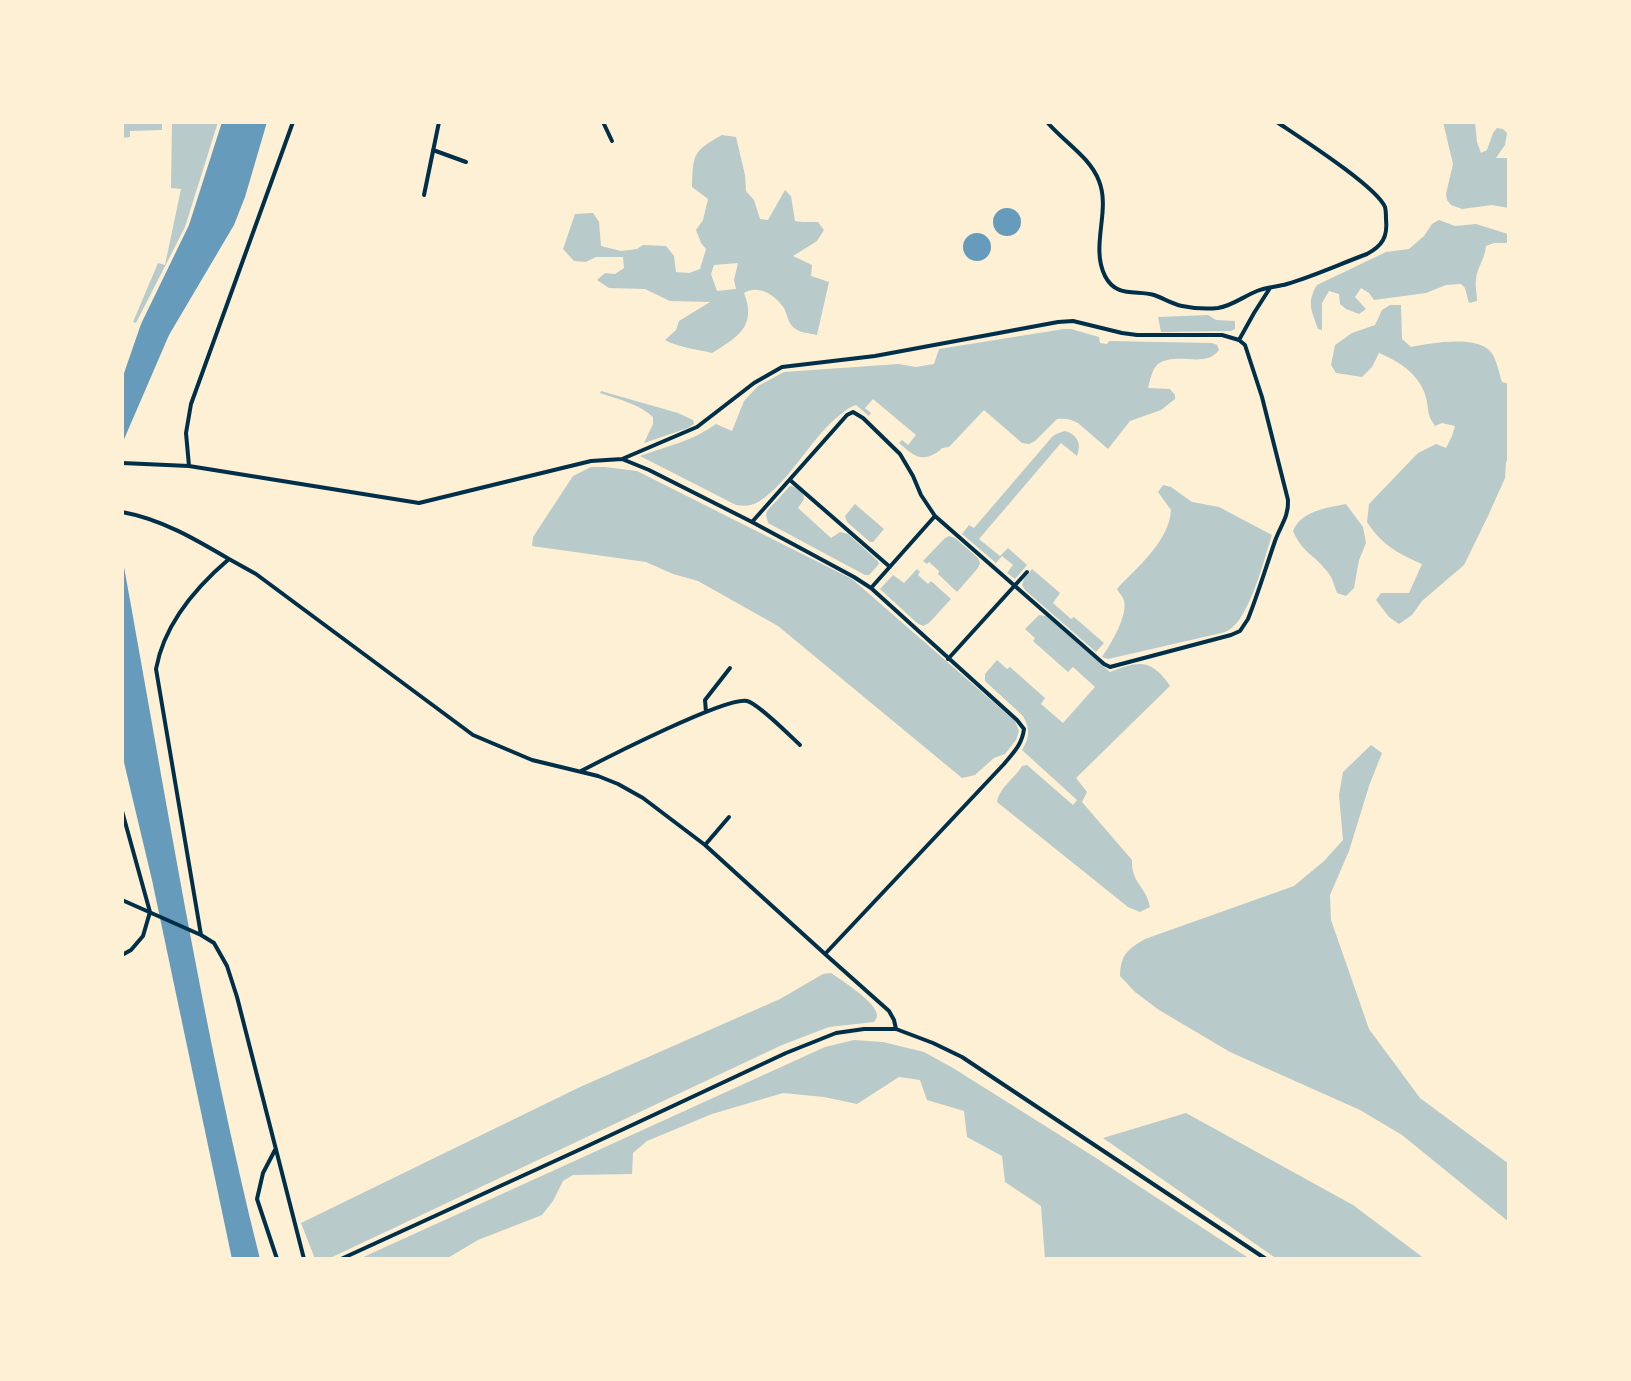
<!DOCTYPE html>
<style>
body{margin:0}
#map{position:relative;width:1631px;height:1381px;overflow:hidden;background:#fdf0d5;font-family:Signika,sans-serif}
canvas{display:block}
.frame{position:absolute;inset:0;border:124px solid #fdf0d5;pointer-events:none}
</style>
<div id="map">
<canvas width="1631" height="1381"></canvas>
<div class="frame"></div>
</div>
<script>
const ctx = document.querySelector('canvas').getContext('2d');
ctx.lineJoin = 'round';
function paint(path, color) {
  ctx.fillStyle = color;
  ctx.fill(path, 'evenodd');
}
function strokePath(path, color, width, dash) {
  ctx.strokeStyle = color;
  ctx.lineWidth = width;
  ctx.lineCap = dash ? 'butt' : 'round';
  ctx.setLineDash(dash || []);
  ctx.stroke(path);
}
const green = new Path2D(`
 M 122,122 L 162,122 L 162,130 L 130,131 L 130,137 L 122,138 Z
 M 172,122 L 218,122 L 185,227 L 136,323 L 133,322 L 158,263 L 165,265 L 181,189 L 171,188 Z
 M 1443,122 L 1475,122 L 1477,142 L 1481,153 L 1487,150 L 1493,133 L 1497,128 L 1503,129 L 1507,133 L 1505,145 L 1496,158 L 1509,158 L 1509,208 L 1492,205 L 1462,209 L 1451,205 L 1447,200 L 1446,194 L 1453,164 Z
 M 722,135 L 736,137 L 745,175 L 746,191 L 754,200 L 760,219 L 768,220 L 785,190 L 791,196 L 795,221 L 802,222 L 818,222 L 824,230 L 817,241 L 793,256 L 812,265 L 811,276 L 829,282 L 817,335 C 809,333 798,333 792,326 C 788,321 787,314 784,308 C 775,295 759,284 744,293 C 757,326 738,337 712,353 C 696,349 680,348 665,340 L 676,330 L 679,321 L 710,302 L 670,301 L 645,289 L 609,288 L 597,280 L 605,273 L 615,274 L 624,268 L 623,257 L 596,257 L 586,262 L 574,261 L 563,249 L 575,214 L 593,213 L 599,222 L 601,246 L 621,251 L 637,249 L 643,245 L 666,246 L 674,256 L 676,272 L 689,273 L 700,269 L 706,249 L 701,243 L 696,230 L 703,220 L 708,199 L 692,187 C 693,154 693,151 722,135 ZM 738,263 L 734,280 L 736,289 L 717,291 L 711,274 L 714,265 Z
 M 1439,220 L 1455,226 L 1476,224 L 1508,234 L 1507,243 L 1494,243 L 1486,246 C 1485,259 1477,267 1476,280 C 1475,286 1477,294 1477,301 L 1469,303 L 1465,288 L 1461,284 L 1446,285 L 1426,293 L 1374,300 L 1369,293 L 1361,288 L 1355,297 L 1366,309 L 1359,314 L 1346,309 L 1340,304 L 1339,294 L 1329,291 L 1322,303 L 1322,330 L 1318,329 C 1312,311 1306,303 1317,285 L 1386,252 L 1409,249 L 1424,236 L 1432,224 Z
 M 1390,305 L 1401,305 L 1402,339 L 1411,347 C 1431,343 1477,335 1491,352 C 1497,360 1499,373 1502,382 L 1509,384 L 1509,458 L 1506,462 L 1505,478 L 1488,516 L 1464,565 L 1422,601 L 1412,615 L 1399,624 L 1389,617 L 1376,600 L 1381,593 L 1409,593 L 1422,564 C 1397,553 1382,545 1367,522 L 1369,504 L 1418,453 L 1436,444 L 1446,448 L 1452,436 L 1455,426 L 1442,423 L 1435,426 C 1428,415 1429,415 1427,402 C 1423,377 1401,362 1379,353 L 1372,367 L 1362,377 L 1336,373 L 1331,365 L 1335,345 L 1352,333 L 1375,325 L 1382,310 Z
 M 1208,315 L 1216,320 L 1235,321 L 1235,329 L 1231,331 L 1161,332 L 1158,317 Z
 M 1064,329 L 1071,329 L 1099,337 L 1100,343 L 1107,344 L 1109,341 L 1212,343 L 1217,345 L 1219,350 C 1205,369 1177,351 1158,364 C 1152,369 1150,380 1148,388 L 1170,389 L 1175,395 L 1175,399 L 1161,410 L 1130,421 L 1108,449 L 1078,423 C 1071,419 1065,418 1057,419 L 1035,441 L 1029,444 L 1022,443 L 984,410 L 949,447 C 937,449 946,447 936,453 C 920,463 912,454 899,443 L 902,440 L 908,445 L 916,435 L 873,399 L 865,408 L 871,413 L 869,416 L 856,405 C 848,407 843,413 836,418 C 810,440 783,491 754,504 C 748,506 743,506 736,505 L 640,456 C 667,446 693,441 716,424 L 732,431 L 744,401 L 758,386 L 784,372 L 898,364 L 916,367 L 934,364 L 939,349 Z
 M 601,391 L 678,413 L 693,420 L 694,424 L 688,428 L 644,443 L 653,424 L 653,417 C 639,404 618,399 600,393 Z
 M 1065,431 C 1077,434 1082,444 1077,456 L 1061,443 L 979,539 L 1000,556 L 1008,548 L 1027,565 L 1015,579 L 1007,573 L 1013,565 L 1002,556 L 996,563 L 962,534 L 969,525 L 974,528 L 1052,437 L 1056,434 Z
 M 591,467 L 605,467 L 637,471 L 852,579 L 1015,721 L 1019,731 L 1016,740 L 1005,754 L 994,758 L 975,775 L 962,778 L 778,626 L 698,581 L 673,574 L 646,562 L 532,546 L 533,537 L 573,476 Z
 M 1163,485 L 1171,487 L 1192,502 L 1219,507 L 1272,535 C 1264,559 1250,617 1229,630 C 1226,632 1221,633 1217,634 L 1108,659 L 1102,657 C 1110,645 1128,616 1124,601 C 1123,596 1119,593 1117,589 C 1137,567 1169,542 1171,510 L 1158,492 Z
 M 790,486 C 797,486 804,492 804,499 L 798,508 L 831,538 L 840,532 L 848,534 L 878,561 L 879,564 L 869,575 L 865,575 L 768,523 L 766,515 L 767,511 Z
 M 855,504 L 884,529 L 873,542 L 870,542 L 847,522 L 845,516 Z
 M 1346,504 L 1363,527 L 1366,543 L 1359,560 L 1354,588 L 1346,596 L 1337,593 C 1334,585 1332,576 1326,570 C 1313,554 1302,552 1293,531 C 1301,511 1326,508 1346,504 Z
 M 949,536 L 955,538 L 978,558 L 980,563 L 978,568 L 957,592 L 938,574 L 939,571 L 929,562 L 927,564 L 923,561 L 945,538 Z
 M 917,569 L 920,572 L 918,575 L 928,584 L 931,581 L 951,599 L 929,623 L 923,626 L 917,623 L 880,589 L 893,575 L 904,583 Z
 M 1032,569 L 1060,593 L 1053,603 L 1071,619 L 1074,617 L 1104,643 L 1096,652 L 1025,590 L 1022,585 L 1024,579 Z
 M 1039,615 L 1046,616 L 1110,672 C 1139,661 1151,658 1170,686 L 1076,778 L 1087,792 L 1082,802 L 1132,860 C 1131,883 1146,886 1150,907 L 1140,912 L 1128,907 L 997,802 C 999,788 1015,778 1022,766 L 1027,765 L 1073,805 L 1077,800 L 1022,750 C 1030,738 1030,728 1023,716 L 985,681 L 985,674 L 997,660 L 1007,669 L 1010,667 L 1045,698 L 1041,704 L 1063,723 L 1095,687 L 1073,667 L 1068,672 L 1033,641 L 1035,638 L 1025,629 Z
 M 1371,745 L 1382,753 L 1369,786 L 1349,851 L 1330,895 L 1331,920 L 1369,1029 L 1420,1098 L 1509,1164 L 1509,1222 L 1402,1135 L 1360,1110 L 1230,1052 L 1159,1010 L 1135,992 L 1120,976 C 1121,954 1127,950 1145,939 L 1294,886 L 1324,861 L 1343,840 L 1339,795 L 1343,772 Z
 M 831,973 C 841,980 878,1003 877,1016 C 877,1018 875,1020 874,1022 L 829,1027 L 782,1045 L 328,1259 L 315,1259 L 301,1223 L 580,1087 L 780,999 L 823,974 Z
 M 854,1040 L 883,1042 L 924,1052 L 953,1068 L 1093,1156 L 1250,1259 L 1045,1259 L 1041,1206 L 1005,1182 L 1002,1156 L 967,1137 L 964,1111 L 927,1100 L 920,1080 L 899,1077 L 857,1104 L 824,1097 L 783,1093 L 712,1114 L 647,1141 L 633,1153 L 632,1174 L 573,1175 L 563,1181 L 553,1201 L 542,1215 L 478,1240 L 446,1259 L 359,1259 L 825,1047 Z
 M 1186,1113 L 1353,1205 L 1425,1259 L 1277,1259 L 1103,1138 Z`);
const water = new Path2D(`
 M 222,122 L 267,122 L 245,197 L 234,225 L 169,335 L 122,444 L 122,379 L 141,324 L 189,225 Z
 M993 222a14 14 0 1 1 28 0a14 14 0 1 1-28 0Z
 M963 247a14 14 0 1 1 28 0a14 14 0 1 1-28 0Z
 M 122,556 C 165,791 202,1027 260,1259 L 232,1259 L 152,880 L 122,754 Z`);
const minor = new Path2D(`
 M 293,122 L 191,404 L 186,433 L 189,466 L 419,503 L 591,461 L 622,459 L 649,470 L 752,522 L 854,577 L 871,588 L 1017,720 L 1024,729 C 1022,745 1013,753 1004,764 L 825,954 L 889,1011 L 894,1020 L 896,1029
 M 603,122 L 612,141
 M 1047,122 C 1063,141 1090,157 1099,181 C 1111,211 1090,246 1105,276 C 1116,298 1136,290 1154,295 C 1163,298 1172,304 1182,306 C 1192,308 1208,309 1218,308 C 1232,306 1244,296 1257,291 C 1267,287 1277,287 1287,284 C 1314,276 1340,264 1367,254 C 1382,246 1388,237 1386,219 C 1386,215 1386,211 1385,207 C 1376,186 1299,137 1277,122
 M 433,150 L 466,162
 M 424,195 L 439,122
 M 1239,340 L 1254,313 L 1270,288
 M 622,459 L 697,427 L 754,383 L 782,367 L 875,356 L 1058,322 L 1073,321 L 1122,333 L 1137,335 L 1222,335 L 1239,340 L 1245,345 L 1262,397 L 1288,500 C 1289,517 1280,526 1275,541 C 1266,567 1258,594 1248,619 L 1240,631 L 1231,635 L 1110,667 L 1104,664 L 935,516 L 871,588
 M 122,463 L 189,466
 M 790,480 L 890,567
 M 122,512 C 161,519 195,539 229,559
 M 752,522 L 847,415 L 853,412 L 863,418 L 900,454 L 913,476 L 921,495 L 935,516
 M 948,659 L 1027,572
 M 706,712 L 705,700 L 730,668
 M 581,771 C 606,758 727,696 747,701 C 759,704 789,735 800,745
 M 122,811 L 150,912 L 143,936 L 131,950 L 122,955
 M 705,845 L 729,817
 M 122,900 L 201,935 L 214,943 L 227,966 L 237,997 L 304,1259
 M 201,935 L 156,669 C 164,624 195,588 229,559 L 256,574 L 473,735 L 532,760 L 598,776 L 618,784 L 643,798 L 705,845 L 825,954
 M 275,1150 L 263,1173 L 257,1199 L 277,1259
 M 341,1259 L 581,1149 L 786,1053 L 836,1033 L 864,1029 L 896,1029 L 933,1043 L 962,1057 L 1266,1259`);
paint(green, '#b9caca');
paint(water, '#669bbc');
strokePath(minor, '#003049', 4);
</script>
